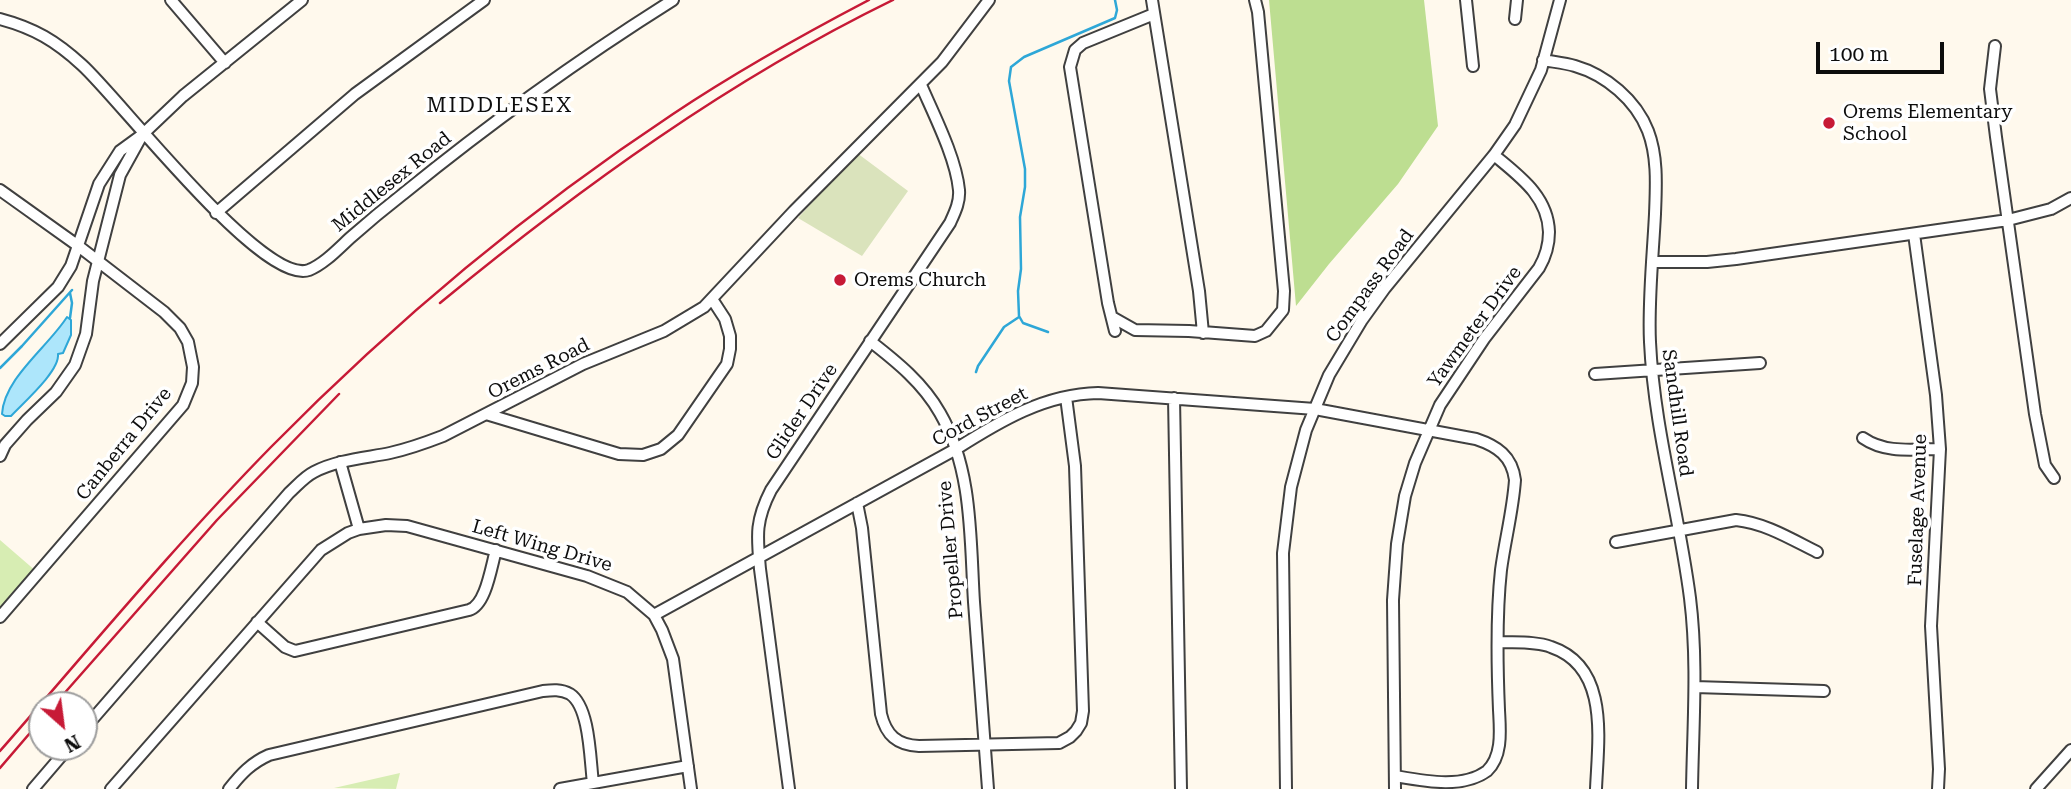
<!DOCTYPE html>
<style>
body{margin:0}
#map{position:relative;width:2071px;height:789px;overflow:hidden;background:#fff9ed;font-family:"Roboto Serif",serif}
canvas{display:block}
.north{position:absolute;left:28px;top:691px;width:70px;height:70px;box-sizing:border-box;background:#fff;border:2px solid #9e9e9e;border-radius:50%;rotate:152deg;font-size:19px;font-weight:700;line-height:28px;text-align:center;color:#0d0d0d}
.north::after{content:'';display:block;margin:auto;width:24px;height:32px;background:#c71a36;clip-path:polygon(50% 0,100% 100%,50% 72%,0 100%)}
.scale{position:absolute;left:1816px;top:42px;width:128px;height:32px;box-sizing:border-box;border:4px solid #0d0d0d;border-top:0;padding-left:9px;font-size:21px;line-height:24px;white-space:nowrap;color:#0d0d0d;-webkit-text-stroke:5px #fff;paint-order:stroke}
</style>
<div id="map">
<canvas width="2071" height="789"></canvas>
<div class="north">N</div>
<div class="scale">100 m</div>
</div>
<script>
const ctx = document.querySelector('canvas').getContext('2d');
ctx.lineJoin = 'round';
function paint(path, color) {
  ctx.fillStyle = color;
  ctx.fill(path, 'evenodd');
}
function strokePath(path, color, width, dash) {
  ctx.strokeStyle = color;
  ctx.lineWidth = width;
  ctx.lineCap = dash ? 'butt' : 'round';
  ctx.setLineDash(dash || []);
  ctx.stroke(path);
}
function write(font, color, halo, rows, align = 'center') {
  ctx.font = font + ' "Roboto Serif",serif';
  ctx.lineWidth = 7;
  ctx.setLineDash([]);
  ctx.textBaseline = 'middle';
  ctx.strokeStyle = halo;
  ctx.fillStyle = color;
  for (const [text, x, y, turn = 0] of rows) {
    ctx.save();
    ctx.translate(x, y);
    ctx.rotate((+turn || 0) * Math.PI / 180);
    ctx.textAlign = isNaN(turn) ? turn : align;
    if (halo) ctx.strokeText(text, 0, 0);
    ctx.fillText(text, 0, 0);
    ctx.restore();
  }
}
const green = new Path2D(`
 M 0,540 L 37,572 L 0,612 Z
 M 400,773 L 396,789 L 334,788 Z`);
const forest = new Path2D(`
 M 1269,0 L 1424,0 L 1438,126 L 1398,184 L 1329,264 L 1296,306 Z`);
const cemetery = new Path2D(`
 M 857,153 L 908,191 L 862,256 L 798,218 Z`);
const water = new Path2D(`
 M 67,317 L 71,320 L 71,335 L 63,353 L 58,354 C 60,371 23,403 11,416 L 5,416 L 2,414 C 4,378 48,347 67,317 Z`);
const stream = new Path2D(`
 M 70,293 L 72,303 L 70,318
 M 1048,332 L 1023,323 L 1019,316 L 1018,291 L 1021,269 L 1020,217 L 1025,187 L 1025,169 L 1009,81 L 1011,67 L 1024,57 L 1115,18 L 1117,10 L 1115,0
 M 0,368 L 22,346 L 72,290
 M 976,372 L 978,366 L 1004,327 L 1019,317`);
const minor = new Path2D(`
 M 171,0 L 225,63
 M 1152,0 L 1199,291 L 1203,333
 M 1466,0 L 1473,66
 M 0,19 C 34,28 56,41 82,65 C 118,97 263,287 309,270 C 324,264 338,249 350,238 C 367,223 385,208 403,194 C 489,124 579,59 673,0
 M 1515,19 L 1517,0
 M 1995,46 L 1990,89 L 1996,137 L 2035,414 L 2045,465 L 2054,478
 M 1543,60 C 1554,62 1565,63 1575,66 C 1606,75 1636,100 1648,131 C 1658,157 1656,187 1655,214 C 1653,255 1648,301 1650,342 C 1654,429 1679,512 1690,598 C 1698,662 1693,725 1692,789
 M 0,190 L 77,245 L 164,312 L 180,328 L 188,342 L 193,367 L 192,383 L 183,405 L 0,617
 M 216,213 L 355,94 L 484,0
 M 1914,234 L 1936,395 L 1940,449 L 1931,626 L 1939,769 L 1938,789
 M 1653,262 L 1707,262 L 1736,259 L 2008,220 L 2051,209 L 2071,198
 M 1112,317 L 1135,330 L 1189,331 L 1255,336 L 1266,331 L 1283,310 L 1284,291 L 1258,12 L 1255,0
 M 1115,331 L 1108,303 L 1070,67 L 1075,50 L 1083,43 L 1154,14
 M 870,341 C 897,362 923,383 940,413 C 973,470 970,539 974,602 C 979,664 983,727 988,789
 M 0,344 L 58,287 L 71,266 L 99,184 L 120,151 L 142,135 L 183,96 L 302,0
 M 1595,374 L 1760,363
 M 1174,398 L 1181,789
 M 486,414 L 619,454 L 643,455 L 661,449 L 678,435 L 727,364 L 730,349 L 730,336 L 725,319 L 712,299
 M 1863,438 C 1886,454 1914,449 1940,449
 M 0,456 L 5,445 L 27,420 L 56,392 L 75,365 L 86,334 L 93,281 L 120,175 L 141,137
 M 340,462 L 359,529
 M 857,503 L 862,528 L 881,714 C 886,735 897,745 919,746 L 1059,743 L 1070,737 L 1076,731 L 1081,723 L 1083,711 L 1075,466 L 1066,397
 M 1616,542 L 1736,520 C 1765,523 1791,539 1817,552
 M 654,615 L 956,449 C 1000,421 1045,394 1098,393 L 1315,409 L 1476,439 C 1497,446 1512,456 1515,480 C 1513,510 1505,540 1501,570 C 1496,616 1497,663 1499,710 C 1500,730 1503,756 1487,771 C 1463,789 1424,781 1395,776
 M 257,622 L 285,647 L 295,651 L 469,610 C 486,605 491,567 496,550
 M 1498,642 C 1515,643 1535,641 1551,647 C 1610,667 1598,740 1596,789
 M 1695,687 L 1824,691
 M 84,729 L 289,493 C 297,486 304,477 314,472 C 337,460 365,458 390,453 C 408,449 425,443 443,436 L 583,364 L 664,331 L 704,307 L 794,211 L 942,62 L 989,0
 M 33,789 L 69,747
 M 111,789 L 321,550 L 348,533 L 359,529 L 386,525 L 407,526 L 587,576 L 627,592 L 654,615 L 662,630 L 673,659 L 691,789
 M 229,789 C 241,774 251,763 269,755 L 543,691 C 552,690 561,689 570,694 C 590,707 590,760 593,783
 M 560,789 L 688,766
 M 789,789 L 760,569 C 757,536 755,521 771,490 L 950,223 C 955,212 960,202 959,190 C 956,158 934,115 921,85
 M 1286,789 L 1283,553 L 1291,487 L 1306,430 L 1329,375 L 1362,320 L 1385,288 L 1494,155 L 1515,125 L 1541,70 L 1560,0
 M 1395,789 L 1393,600 L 1397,544 L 1405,496 L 1415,463 L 1440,405 L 1484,339 L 1539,268 C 1546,256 1549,246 1549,232 C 1548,196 1519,176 1494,155
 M 2036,789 L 2071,750`);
const rail = new Path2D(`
 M 440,303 C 581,187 729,80 893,0
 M 54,705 L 217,520 L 339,394
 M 0,751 C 89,649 176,544 271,447 C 393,323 528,210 673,114 C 736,72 802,35 869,0
 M 0,768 L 42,719`);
const markers = [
 [1829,123,7,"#c71a36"],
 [840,280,7,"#c71a36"]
];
const poiNames = [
 ["Orems Elementary",1843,112],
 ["School",1843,134],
 ["Orems Church",854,280]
];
const streetNames = [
 ["Middlesex Road",392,182,-39],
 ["Compass Road",1370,286,-54],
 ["Yawmeter Drive",1475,327,-54],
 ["Orems Road",539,369,-27],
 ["Glider Drive",802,412,-56],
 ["Sandhill Road",1677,413,82],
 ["Cord Street",980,417,-28],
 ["Canberra Drive",124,444,-51],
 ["Fuselage Avenue",1918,510,-88],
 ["Left Wing Drive",542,546,16],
 ["Propeller Drive",951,550,-95]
];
const neighbourhoodNames = [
 ["MIDDLESEX",500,106]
];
paint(green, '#d7edb3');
paint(forest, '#bdde91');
paint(cemetery, '#dae3bc');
paint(water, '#ade6fb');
strokePath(water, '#2ea7d7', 2);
strokePath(stream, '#2ea7d7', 2.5);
strokePath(minor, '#404040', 14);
strokePath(minor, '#fff', 10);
strokePath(rail, '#c71a36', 2.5);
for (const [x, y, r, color] of markers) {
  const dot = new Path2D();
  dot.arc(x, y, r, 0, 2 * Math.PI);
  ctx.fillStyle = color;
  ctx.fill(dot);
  strokePath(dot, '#fff', 2.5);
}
write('19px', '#0d0d0d', '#fff', poiNames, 'left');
write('19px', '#0d0d0d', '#fff', streetNames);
ctx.letterSpacing = '2px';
write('21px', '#0d0d0d', '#fff', neighbourhoodNames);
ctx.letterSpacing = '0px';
</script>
